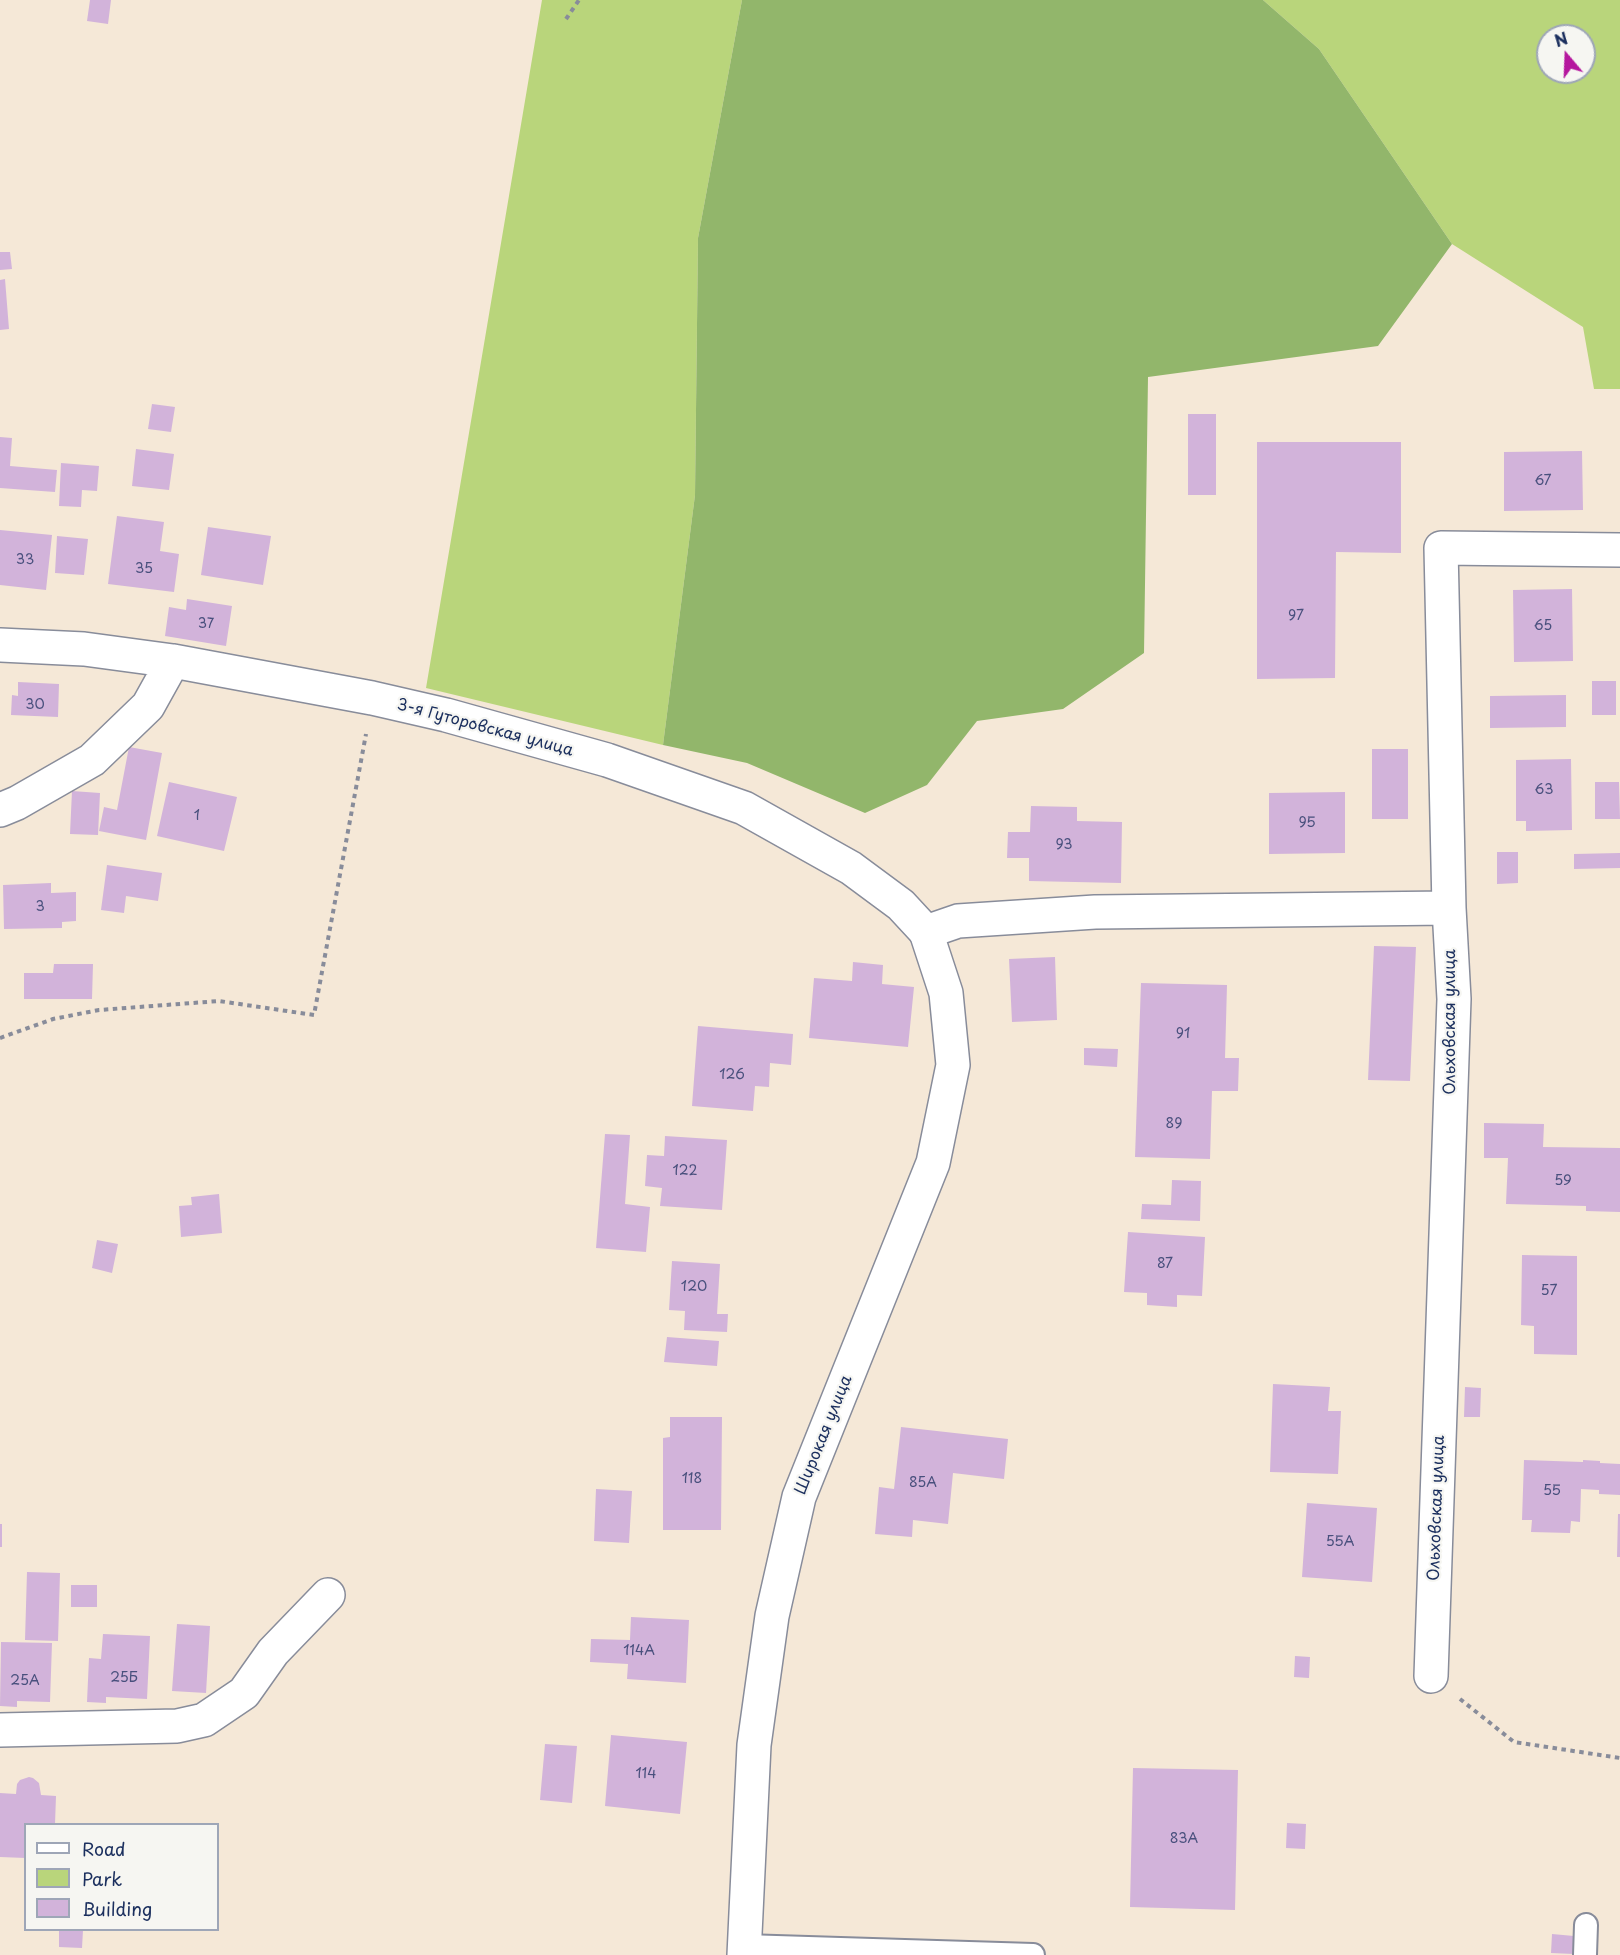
<!DOCTYPE html>
<meta charset="utf-8">
<style>
body{margin:0}
#map{position:relative;width:1620px;height:1955px;overflow:hidden;background:#f5e8d7;font-family:"Playpen Sans",sans-serif}
canvas{display:block}
.legend{position:absolute;left:24px;top:1823px;width:195px;height:108px;box-sizing:border-box;background:#f6f6f2;border:2px solid #9ea6b7;margin:0;padding:8px 10px;list-style:none;font-size:18px;color:#1b2f5e}
.legend li{display:flex;align-items:center;gap:12px;height:30px}
.legend b{width:30px;border:2px solid #9ea6b7}
.north{position:absolute;left:1536px;top:24px;width:60px;height:60px;box-sizing:border-box;background:#f6f6f2;border:2px solid #9ea6b7;border-radius:50%;rotate:341deg;font-size:16px;font-weight:700;line-height:24px;text-align:center;color:#1b2f5e}
.north::after{content:'';display:block;margin:auto;width:21px;height:27px;background:#b5179e;clip-path:polygon(50% 0,100% 100%,50% 72%,0 100%)}
</style>
<div id="map">
<canvas width="1620" height="1955"></canvas>
<ul class="legend">
<li><b style="height:8px;background:#fff"></b>Road</li>
<li><b style="height:16px;background:#b9d57b"></b>Park</li>
<li><b style="height:16px;background:#d2b3da"></b>Building</li>
</ul>
<div class="north">N</div>
</div>
<script>
const ctx = document.querySelector('canvas').getContext('2d');
ctx.lineJoin = 'round';
function paint(path, color) {
  ctx.fillStyle = color;
  ctx.fill(path, 'evenodd');
}
function strokePath(path, color, width, dash) {
  ctx.strokeStyle = color;
  ctx.lineWidth = width;
  ctx.lineCap = dash ? 'butt' : 'round';
  ctx.setLineDash(dash || []);
  ctx.stroke(path);
}
function write(font, color, halo, rows, align = 'center') {
  ctx.font = font + ' "Playpen Sans",sans-serif';
  ctx.lineWidth = 4.5;
  ctx.setLineDash([]);
  ctx.textBaseline = 'middle';
  ctx.strokeStyle = halo;
  ctx.fillStyle = color;
  for (const [text, x, y, turn = 0] of rows) {
    ctx.save();
    ctx.translate(x, y);
    ctx.rotate((+turn || 0) * Math.PI / 180);
    ctx.textAlign = isNaN(turn) ? turn : align;
    if (halo) ctx.strokeText(text, 0, 0);
    ctx.fillText(text, 0, 0);
    ctx.restore();
  }
}
const green = new Path2D(`
 M 542,0 L 742,0 L 698,238 L 695,495 L 663,745 L 426,688 Z
 M 1263,0 L 1620,0 L 1620,389 L 1594,389 L 1583,327 L 1452,244 L 1319,49 ZM 1548,36 L 1584,36 L 1584,72 L 1548,72 Z`);
const forest = new Path2D(`
 M 742,0 L 1263,0 L 1319,49 L 1452,244 L 1378,346 L 1148,377 L 1144,653 L 1063,709 L 977,721 L 927,785 L 865,813 L 747,763 L 663,745 L 695,495 L 698,238 Z`);
const building = new Path2D(`
 M 90,0 L 111,0 L 108,24 L 87,21 Z
 M 0,252 L 10,252 L 12,269 L 0,270 Z
 M 5,279 L 9,329 L 0,330 L 0,280 Z
 M 152,404 L 175,407 L 171,432 L 148,429 Z
 M 1188,414 L 1216,414 L 1216,495 L 1188,495 Z
 M 0,437 L 12,438 L 10,466 L 57,470 L 55,492 L 0,488 Z
 M 1257,442 L 1401,442 L 1401,553 L 1336,552 L 1335,678 L 1257,679 Z
 M 136,449 L 174,454 L 169,490 L 132,486 Z
 M 1582,451 L 1583,510 L 1504,511 L 1504,452 Z
 M 61,463 L 99,466 L 97,491 L 82,490 L 81,507 L 59,506 Z
 M 117,516 L 164,522 L 160,551 L 179,554 L 174,592 L 108,584 Z
 M 208,527 L 271,536 L 263,585 L 201,575 Z
 M 0,530 L 52,535 L 46,590 L 0,585 Z
 M 57,536 L 88,539 L 84,575 L 55,573 Z
 M 1572,589 L 1573,661 L 1514,662 L 1513,590 Z
 M 187,599 L 232,606 L 226,646 L 165,636 L 169,607 L 186,610 Z
 M 1592,681 L 1616,681 L 1616,715 L 1592,715 Z
 M 18,682 L 59,684 L 58,717 L 11,715 L 12,695 L 18,696 Z
 M 1566,695 L 1566,727 L 1490,728 L 1490,696 Z
 M 129,747 L 162,753 L 146,840 L 99,831 L 104,807 L 117,810 Z
 M 1372,749 L 1408,749 L 1408,819 L 1372,819 Z
 M 1571,759 L 1572,830 L 1526,831 L 1526,821 L 1516,821 L 1516,760 Z
 M 169,782 L 237,797 L 224,851 L 157,836 Z
 M 1595,782 L 1619,782 L 1620,819 L 1595,819 Z
 M 72,791 L 100,793 L 98,835 L 70,834 Z
 M 1345,792 L 1345,853 L 1269,854 L 1269,793 Z
 M 1031,806 L 1077,807 L 1077,821 L 1122,822 L 1121,883 L 1029,881 L 1029,858 L 1007,858 L 1008,832 L 1030,832 Z
 M 1497,852 L 1518,852 L 1518,883 L 1497,884 Z
 M 1620,853 L 1620,868 L 1574,869 L 1574,854 Z
 M 107,865 L 162,873 L 158,901 L 126,896 L 124,913 L 101,910 Z
 M 51,883 L 51,893 L 76,892 L 76,921 L 62,922 L 62,928 L 4,929 L 3,885 Z
 M 1374,946 L 1416,947 L 1410,1081 L 1368,1080 Z
 M 1055,957 L 1057,1020 L 1012,1022 L 1009,959 Z
 M 853,962 L 883,965 L 882,984 L 914,987 L 908,1047 L 809,1038 L 814,978 L 852,981 Z
 M 54,964 L 93,964 L 92,999 L 24,999 L 24,973 L 53,973 Z
 M 1141,983 L 1227,985 L 1225,1058 L 1239,1058 L 1238,1091 L 1212,1091 L 1210,1159 L 1135,1157 Z
 M 698,1026 L 793,1034 L 791,1065 L 770,1063 L 769,1087 L 755,1086 L 753,1111 L 692,1106 Z
 M 1084,1048 L 1118,1049 L 1117,1067 L 1084,1065 Z
 M 1484,1123 L 1544,1124 L 1543,1147 L 1620,1148 L 1620,1212 L 1586,1211 L 1586,1206 L 1506,1204 L 1508,1158 L 1484,1158 Z
 M 605,1134 L 630,1135 L 625,1204 L 650,1207 L 646,1252 L 596,1248 Z
 M 665,1136 L 727,1140 L 722,1210 L 660,1206 L 662,1188 L 645,1186 L 647,1155 L 664,1156 Z
 M 1172,1180 L 1201,1181 L 1200,1221 L 1141,1219 L 1142,1204 L 1171,1205 Z
 M 219,1194 L 222,1233 L 181,1237 L 179,1206 L 192,1205 L 191,1197 Z
 M 1128,1232 L 1205,1237 L 1202,1296 L 1177,1295 L 1177,1307 L 1147,1305 L 1147,1293 L 1124,1292 Z
 M 97,1240 L 118,1244 L 112,1273 L 92,1268 Z
 M 1522,1255 L 1577,1256 L 1577,1355 L 1534,1354 L 1534,1326 L 1521,1325 Z
 M 672,1261 L 720,1264 L 717,1314 L 728,1314 L 727,1332 L 684,1330 L 685,1311 L 669,1310 Z
 M 667,1337 L 719,1341 L 717,1366 L 664,1362 Z
 M 1273,1384 L 1330,1387 L 1328,1411 L 1341,1411 L 1338,1474 L 1270,1472 Z
 M 1465,1387 L 1481,1388 L 1480,1417 L 1464,1417 Z
 M 670,1417 L 722,1417 L 721,1530 L 663,1530 L 663,1438 L 670,1437 Z
 M 901,1427 L 1008,1439 L 1004,1479 L 953,1473 L 948,1524 L 913,1520 L 912,1537 L 875,1534 L 879,1487 L 894,1489 Z
 M 1524,1460 L 1583,1462 L 1583,1460 L 1600,1461 L 1600,1463 L 1620,1464 L 1620,1495 L 1599,1494 L 1599,1490 L 1581,1489 L 1580,1522 L 1571,1521 L 1570,1533 L 1531,1532 L 1532,1520 L 1522,1520 Z
 M 596,1489 L 632,1491 L 629,1543 L 594,1541 Z
 M 1307,1503 L 1377,1508 L 1372,1582 L 1302,1577 Z
 M 1618,1514 L 1620,1514 L 1620,1557 L 1617,1557 Z
 M 0,1524 L 2,1524 L 2,1547 L 0,1547 Z
 M 27,1572 L 60,1573 L 58,1641 L 25,1640 Z
 M 71,1585 L 97,1585 L 97,1607 L 71,1607 Z
 M 631,1617 L 689,1620 L 686,1683 L 627,1679 L 628,1664 L 590,1662 L 591,1639 L 630,1640 Z
 M 177,1624 L 210,1626 L 206,1693 L 172,1691 Z
 M 103,1634 L 150,1636 L 147,1699 L 106,1697 L 106,1703 L 87,1702 L 89,1658 L 101,1659 Z
 M 1,1642 L 52,1643 L 50,1702 L 17,1701 L 17,1707 L 0,1706 Z
 M 1295,1656 L 1310,1657 L 1309,1678 L 1294,1677 Z
 M 611,1735 L 687,1742 L 680,1814 L 605,1806 Z
 M 545,1744 L 577,1746 L 572,1803 L 540,1800 Z
 M 1133,1768 L 1238,1770 L 1235,1910 L 1130,1907 Z
 M 29,1777 L 33,1778 L 39,1783 L 41,1795 L 56,1796 L 55,1824 L 26,1824 L 26,1858 L 0,1857 L 0,1793 L 16,1794 L 17,1784 L 20,1780 Z
 M 1287,1823 L 1306,1824 L 1305,1849 L 1286,1848 Z
 M 59,1930 L 83,1930 L 82,1948 L 59,1947 Z
 M 1552,1934 L 1574,1936 L 1574,1954 L 1551,1953 Z`);
const path = new Path2D(`
 M 566,19 L 579,0
 M 0,1038 L 53,1019 L 99,1010 L 219,1001 L 314,1015 L 366,734
 M 1460,1699 L 1514,1742 L 1620,1758`);
const lane = new Path2D(`
 M 744,1946 L 1033,1955
 M 1585,1955 L 1586,1925`);
const street = new Path2D(`
 M 0,645 L 84,649 L 173,661 L 372,698 L 446,715 L 607,760 L 744,808 L 851,868 L 901,905 L 926,932 L 958,921 L 1095,912 L 1449,908
 M 0,810 L 17,803 L 92,760 L 148,706 L 173,661
 M 1431,1676 L 1454,999 L 1449,908 L 1441,548 L 1620,550
 M 0,1730 L 177,1726 L 204,1720 L 244,1693 L 273,1652 L 328,1595`);
const secondary = new Path2D(`
 M 744,1955 L 754,1745 L 772,1616 L 799,1497 L 933,1163 L 953,1065 L 946,993 L 926,932`);
const numberNames = [
 ["67",1543,481],
 ["33",25,560],
 ["35",144,569],
 ["97",1296,616],
 ["37",206,624],
 ["65",1543,626],
 ["30",35,705],
 ["63",1544,790],
 ["1",197,816],
 ["95",1307,823],
 ["93",1064,845],
 ["3",40,907],
 ["91",1183,1034],
 ["126",732,1075],
 ["89",1174,1124],
 ["122",685,1171],
 ["59",1563,1181],
 ["87",1165,1264],
 ["120",694,1287],
 ["57",1549,1291],
 ["118",692,1479],
 ["85А",923,1483],
 ["55",1552,1491],
 ["55А",1340,1542],
 ["114А",639,1651],
 ["25Б",124,1678],
 ["25А",25,1681],
 ["114",646,1774],
 ["83А",1184,1839]
];
const streetNames = [
 ["3-я Гуторовская улица",485,728,15],
 ["Ольховская улица",1451,1022,-90],
 ["Широкая улица",824,1435,-68],
 ["Ольховская улица",1437,1508,-88]
];
paint(green, '#b9d57b');
paint(forest, '#92b66b');
paint(building, '#d2b3da');
strokePath(lane, '#888c9a', 26);
strokePath(street, '#888c9a', 36);
strokePath(secondary, '#888c9a', 36);
strokePath(path, '#888c9a', 4, [4.5, 4.5]);
strokePath(lane, '#fff', 22);
strokePath(street, '#fff', 33);
strokePath(secondary, '#fff', 33);
write('14px', '#49507d', null, numberNames);
write('16px', '#1b2f5e', '#f6f6f2', streetNames);
</script>
